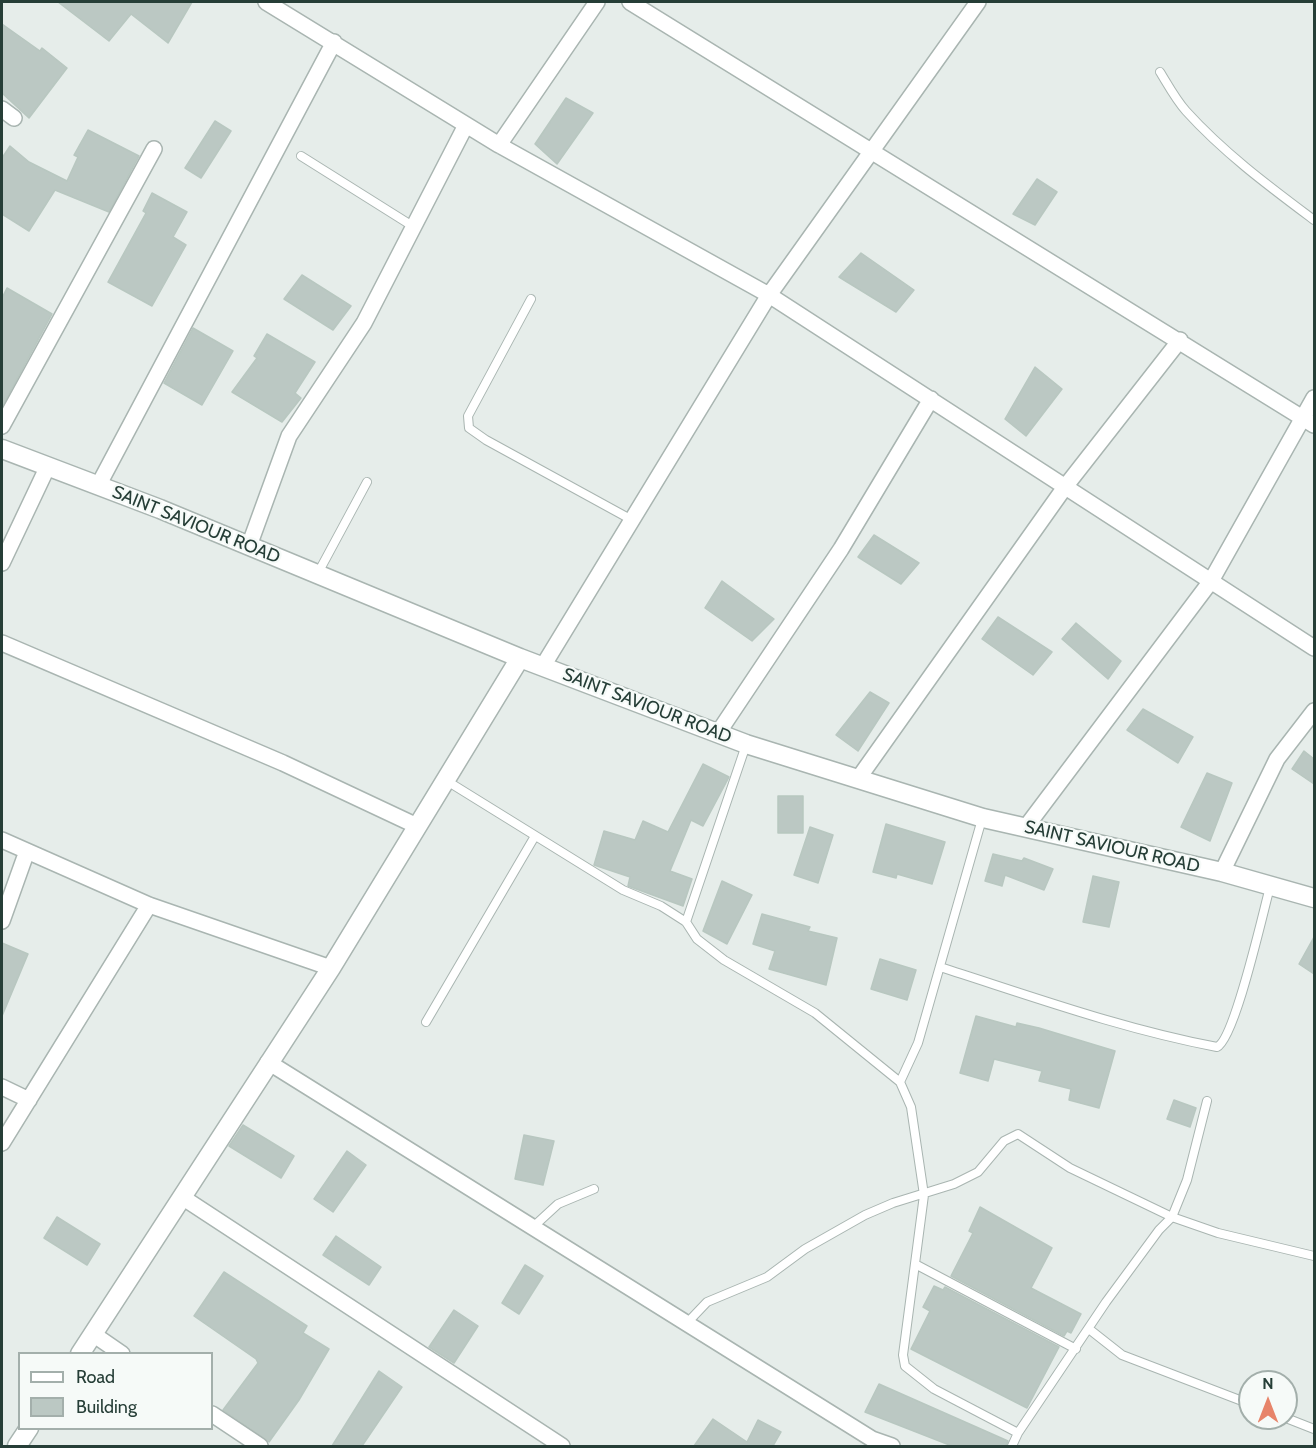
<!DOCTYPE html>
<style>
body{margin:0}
#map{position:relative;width:1316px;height:1448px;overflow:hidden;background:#e6edea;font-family:Cabin,sans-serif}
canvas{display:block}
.frame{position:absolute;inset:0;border:3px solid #263e37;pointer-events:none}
.legend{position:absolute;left:18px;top:1352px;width:195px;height:78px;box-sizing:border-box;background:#f6faf8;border:2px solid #a3afab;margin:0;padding:8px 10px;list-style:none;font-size:18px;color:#263e37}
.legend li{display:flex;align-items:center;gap:12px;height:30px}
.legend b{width:30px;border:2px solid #a3afab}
.north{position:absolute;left:1238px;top:1370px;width:60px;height:60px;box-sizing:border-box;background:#f6faf8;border:2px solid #a3afab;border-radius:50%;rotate:0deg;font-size:16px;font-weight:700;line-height:24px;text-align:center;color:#263e37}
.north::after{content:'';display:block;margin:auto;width:21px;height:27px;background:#e7846a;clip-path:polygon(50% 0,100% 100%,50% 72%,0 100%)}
</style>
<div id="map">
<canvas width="1316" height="1448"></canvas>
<div class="frame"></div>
<ul class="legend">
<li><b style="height:8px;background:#fff"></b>Road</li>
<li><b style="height:16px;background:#bbc8c3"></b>Building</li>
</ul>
<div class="north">N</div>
</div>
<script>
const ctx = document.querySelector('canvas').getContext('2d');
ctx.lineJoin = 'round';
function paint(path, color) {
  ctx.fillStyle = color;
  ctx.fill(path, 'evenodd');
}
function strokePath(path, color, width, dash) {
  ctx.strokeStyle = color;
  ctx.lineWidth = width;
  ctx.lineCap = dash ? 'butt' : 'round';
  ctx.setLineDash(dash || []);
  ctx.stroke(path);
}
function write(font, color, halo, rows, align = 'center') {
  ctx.font = font + ' Cabin,sans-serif';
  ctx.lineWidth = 4.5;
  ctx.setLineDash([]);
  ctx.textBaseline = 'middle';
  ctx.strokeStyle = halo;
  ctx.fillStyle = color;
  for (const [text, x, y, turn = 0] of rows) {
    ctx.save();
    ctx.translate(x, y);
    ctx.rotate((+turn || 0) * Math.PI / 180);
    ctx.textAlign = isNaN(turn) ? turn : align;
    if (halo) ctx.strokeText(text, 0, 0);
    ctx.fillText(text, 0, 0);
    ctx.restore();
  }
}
const building = new Path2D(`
 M 58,2 L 192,2 L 168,43 L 131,14 L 109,41 Z
 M 2,24 L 40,51 L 42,48 L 67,68 L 29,118 L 2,93 Z
 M 566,98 L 593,113 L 557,164 L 535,144 Z
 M 215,121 L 231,131 L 201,178 L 185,168 Z
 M 88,130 L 139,156 L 109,212 L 55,190 L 29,231 L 2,214 L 2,158 L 10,146 L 29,162 L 67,181 L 78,157 L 74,155 Z
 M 1037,179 L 1057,192 L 1035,225 L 1013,214 Z
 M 152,193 L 187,212 L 173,237 L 186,245 L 152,306 L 108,282 L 146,213 L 143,211 Z
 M 861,253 L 914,290 L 896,312 L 839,277 Z
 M 302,275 L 351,306 L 333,330 L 284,299 Z
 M 7,288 L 52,314 L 2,407 L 2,298 Z
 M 193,328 L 233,351 L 202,405 L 164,383 Z
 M 267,334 L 315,362 L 295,393 L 301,398 L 282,422 L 232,392 L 257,358 L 254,356 Z
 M 1035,367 L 1062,389 L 1026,436 L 1005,419 Z
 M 874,535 L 919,563 L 901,584 L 858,557 Z
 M 722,581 L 774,619 L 752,641 L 705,608 Z
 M 998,617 L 1052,652 L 1033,675 L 982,639 Z
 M 1076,623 L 1121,661 L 1108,679 L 1062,639 Z
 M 870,692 L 889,703 L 858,751 L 836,735 Z
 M 1143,709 L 1193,737 L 1178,763 L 1127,730 Z
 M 1304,751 L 1314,759 L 1314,784 L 1292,769 Z
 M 703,764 L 729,777 L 703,826 L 691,820 L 670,871 L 692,879 L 683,906 L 628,886 L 630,877 L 594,865 L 604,831 L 635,840 L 643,821 L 668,832 Z
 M 1207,773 L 1232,783 L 1210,841 L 1181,827 Z
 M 778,796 L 803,796 L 803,833 L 778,833 Z
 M 886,824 L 945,842 L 932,884 L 897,874 L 896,878 L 873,872 Z
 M 810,827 L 833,835 L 818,883 L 794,875 Z
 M 993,854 L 1022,861 L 1024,858 L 1053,869 L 1044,890 L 1005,875 L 1002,886 L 985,881 Z
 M 1093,876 L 1119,882 L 1109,927 L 1083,922 Z
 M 722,881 L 752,895 L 727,944 L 703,931 Z
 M 762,914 L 810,927 L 808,931 L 837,938 L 826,985 L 769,969 L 775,951 L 753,944 Z
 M 1314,937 L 1314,974 L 1299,964 Z
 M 2,943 L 28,954 L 2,1016 Z
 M 880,959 L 916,970 L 907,1000 L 871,989 Z
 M 976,1016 L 1016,1027 L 1017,1023 L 1039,1028 L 1115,1051 L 1099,1108 L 1069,1100 L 1071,1089 L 1039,1081 L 1042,1071 L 994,1059 L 988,1081 L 960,1073 Z
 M 1174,1100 L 1196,1108 L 1190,1127 L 1167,1119 Z
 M 243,1125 L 294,1156 L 281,1178 L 229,1146 Z
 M 524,1135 L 554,1141 L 543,1185 L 515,1179 Z
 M 347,1151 L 366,1165 L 333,1212 L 314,1199 Z
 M 980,1207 L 1052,1248 L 1031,1288 L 1081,1314 L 1071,1333 L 1067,1331 L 1064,1336 L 951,1276 L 973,1233 L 969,1231 Z
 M 57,1217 L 100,1244 L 87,1265 L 44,1238 Z
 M 336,1236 L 381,1267 L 369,1285 L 323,1255 Z
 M 525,1265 L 543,1276 L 519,1314 L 502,1303 Z
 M 224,1272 L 307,1326 L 303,1333 L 329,1349 L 299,1400 L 269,1442 L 223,1410 L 258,1363 L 256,1359 L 194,1316 Z
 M 934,1286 L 943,1290 L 945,1287 L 1059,1347 L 1027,1408 L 911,1349 L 930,1311 L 923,1307 Z
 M 454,1310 L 478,1326 L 454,1363 L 429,1347 Z
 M 379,1371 L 402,1387 L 362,1446 L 332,1446 Z
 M 879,1384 L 1008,1441 L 1006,1446 L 952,1446 L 865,1412 Z
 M 713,1419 L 747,1442 L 758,1420 L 781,1432 L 773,1446 L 694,1446 Z`);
const service = new Path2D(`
 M 1160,72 C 1168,85 1176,100 1186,111 C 1224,153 1270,187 1314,220
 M 301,156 L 414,227
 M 531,299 L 468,416 L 469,428 L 486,440 L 632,520
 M 318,573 L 367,482
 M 447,781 L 623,890 L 661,906 L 686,922 L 697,939 L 724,960 L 815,1013 L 900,1082 L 911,1107 L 924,1195 L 903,1355 L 905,1366 L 934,1389 L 1018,1433
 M 686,922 L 746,745
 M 940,967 C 1031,996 1122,1029 1217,1047 C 1235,1039 1263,912 1270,887
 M 426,1022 L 535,836
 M 900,1082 L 918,1043 L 982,819
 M 533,1227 L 558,1204 L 594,1189
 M 915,1264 L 1076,1349
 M 687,1323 L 707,1302 L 767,1277 L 805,1249 L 865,1215 L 893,1203 L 954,1184 L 978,1172 L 1004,1141 L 1018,1134 L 1070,1168 L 1172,1217 L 1218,1233 L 1314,1256
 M 1089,1329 L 1122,1355 L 1250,1404
 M 1286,1418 L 1314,1429
 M 1012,1446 L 1018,1433 L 1106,1302 L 1159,1230 L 1172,1217 L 1187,1180 L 1207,1101`);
const minor = new Path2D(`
 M 266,2 L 499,145 L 769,295 L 1314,648
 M 630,2 L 1314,425
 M 2,109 L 14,118
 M 499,145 L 597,2
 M 2,426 L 154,149
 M 98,486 L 334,42
 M 249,546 L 289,436 L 364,323 L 466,125
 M 2,563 L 47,468
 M 2,643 L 283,763 L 417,826
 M 543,666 L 769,295 L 978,2
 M 718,733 L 841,549 L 931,399
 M 858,779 L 1065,487 L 1180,340
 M 1026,827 L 1211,581 L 1314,398
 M 2,840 L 149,905 L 331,968
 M 1222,872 L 1277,759 L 1314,711
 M 2,921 L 27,851
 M 268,1062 L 872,1439 L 892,1446
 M 2,1087 L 29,1100
 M 2,1143 L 149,905
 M 182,1197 L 562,1446
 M 93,1334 L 122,1354
 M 212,1414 L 260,1446`);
const tertiary = new Path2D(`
 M 2,449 L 160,509 L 520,658 L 746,744 L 983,818 L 1222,872 L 1314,898
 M 80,1354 L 331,968 L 520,658
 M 17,1446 L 29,1428`);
const streetNames = [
 ["SAINT SAVIOUR ROAD",196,525,22],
 ["SAINT SAVIOUR ROAD",647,706,21],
 ["SAINT SAVIOUR ROAD",1112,847,13]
];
paint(building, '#bbc8c3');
strokePath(building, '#b8c7c0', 1.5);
strokePath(service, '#a9b5b1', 10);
strokePath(minor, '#a9b5b1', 18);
strokePath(tertiary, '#a9b5b1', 21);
strokePath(service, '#fff', 8);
strokePath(minor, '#fff', 15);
strokePath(tertiary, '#fff', 18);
write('18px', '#263e37', '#f6faf8', streetNames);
</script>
